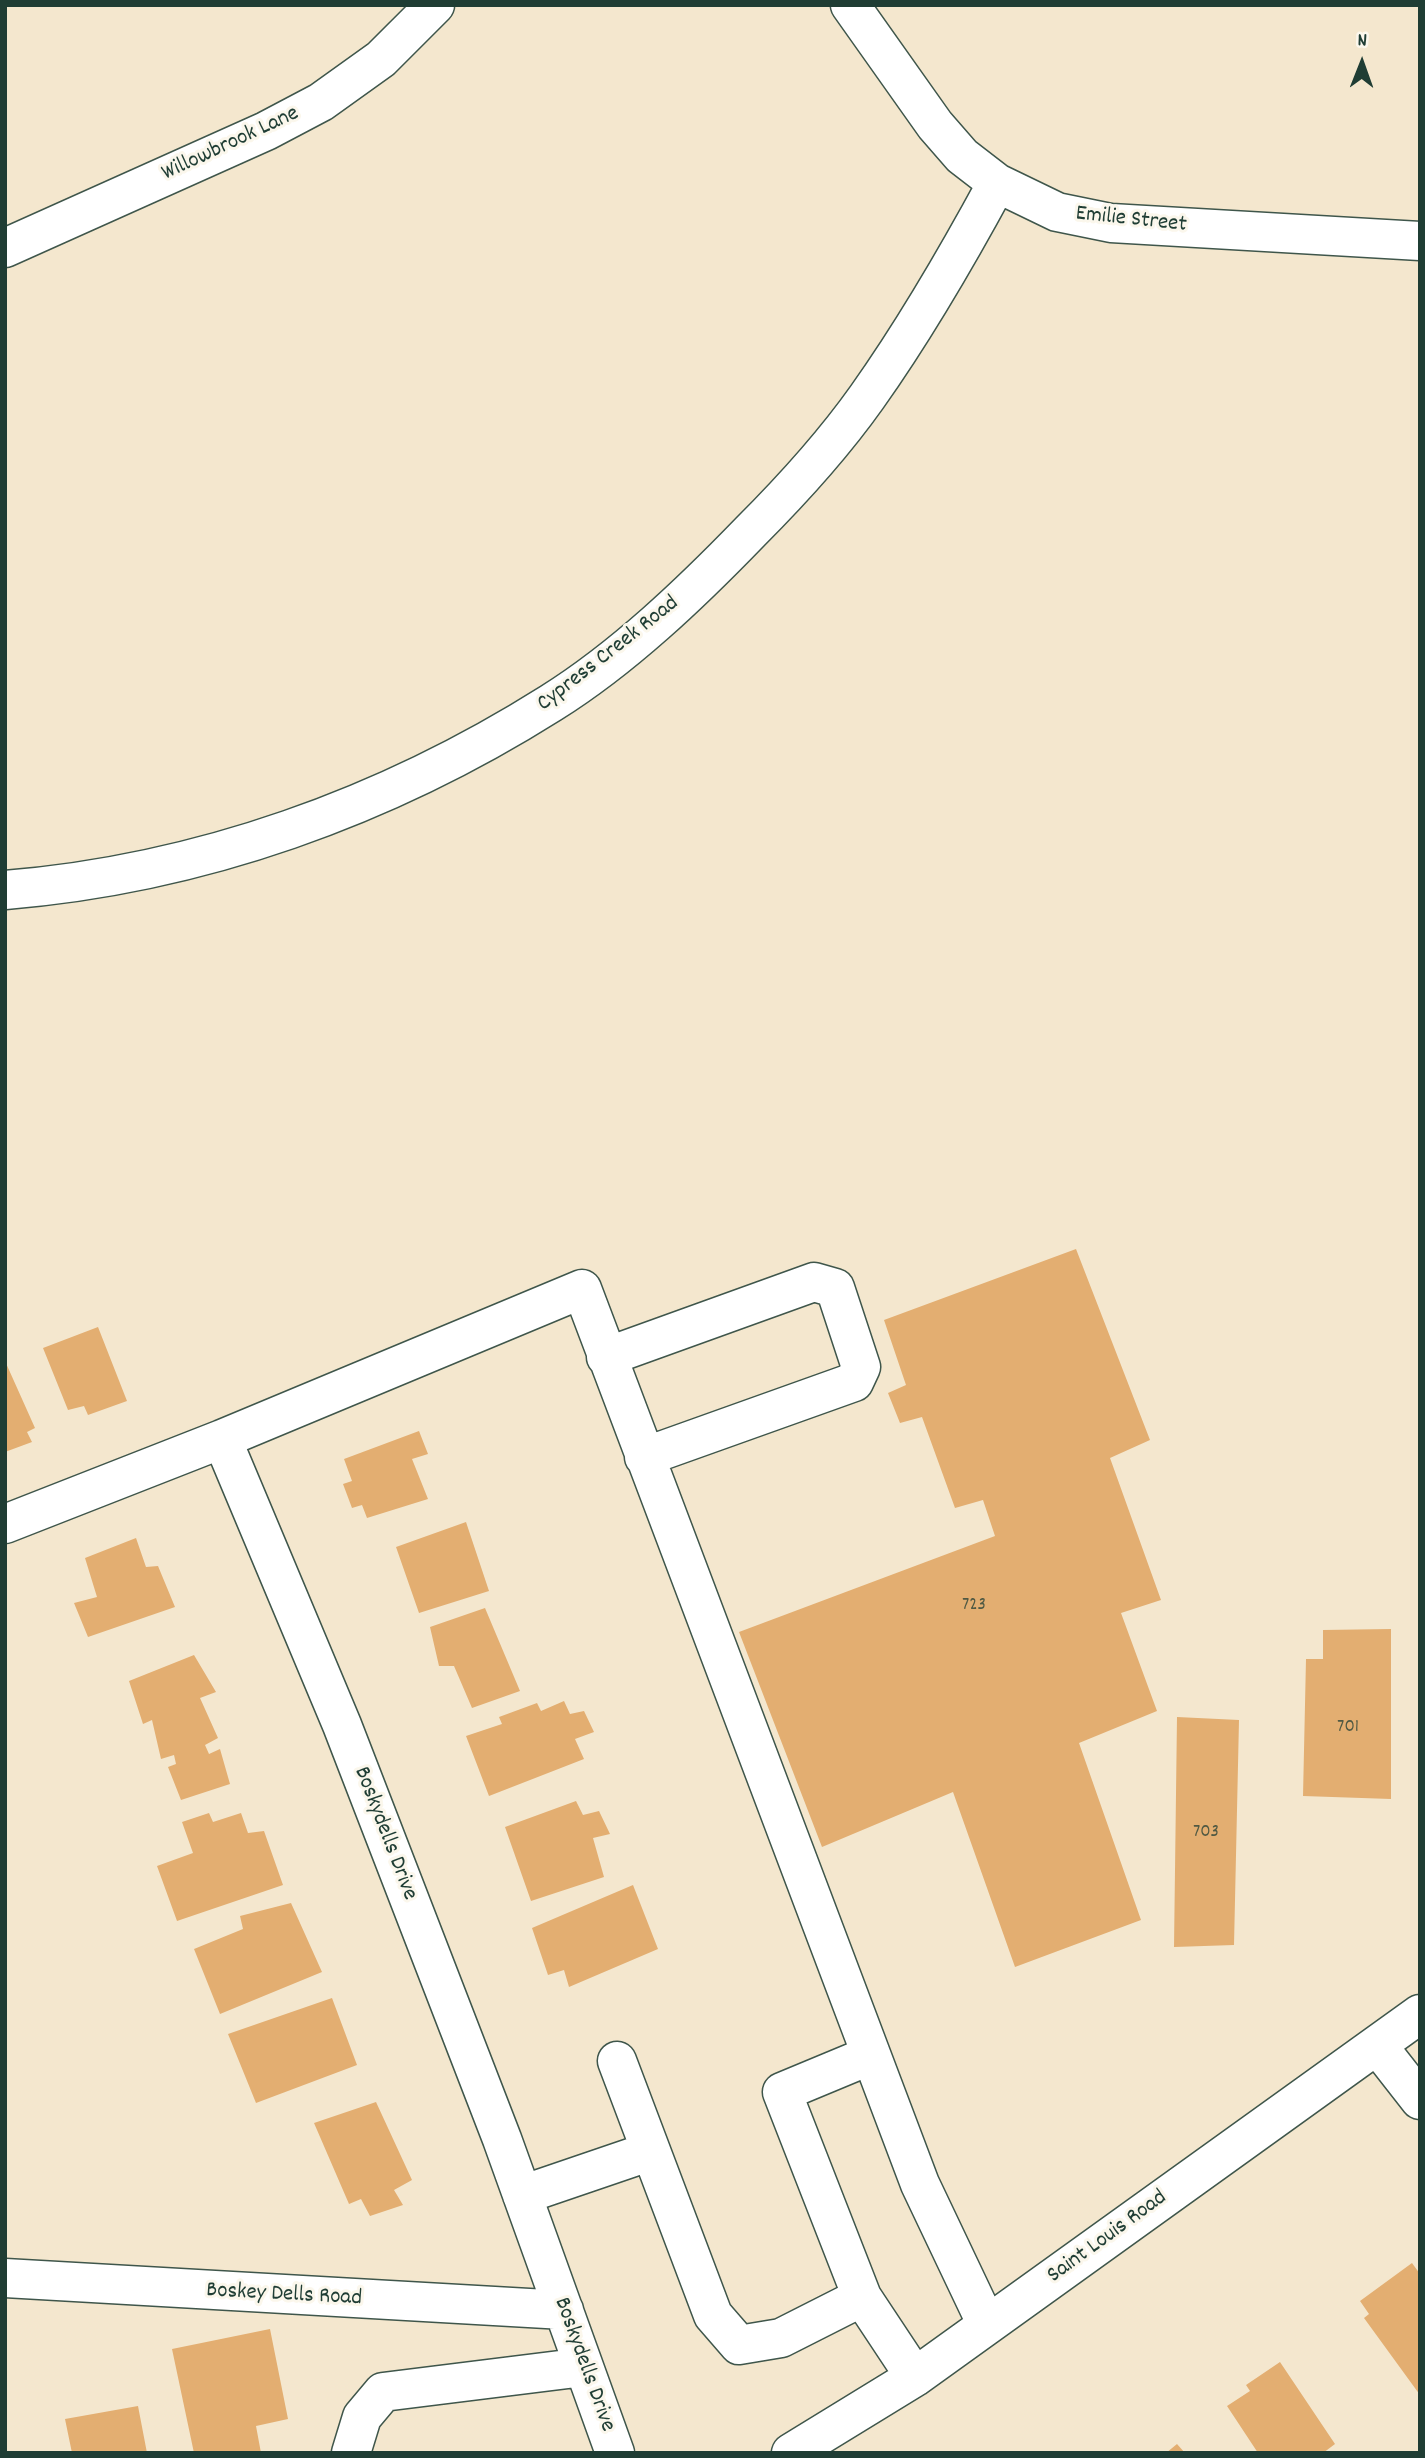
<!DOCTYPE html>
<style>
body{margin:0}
#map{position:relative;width:1425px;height:2458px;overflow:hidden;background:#f4e7ce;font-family:Dekko,sans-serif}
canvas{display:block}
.frame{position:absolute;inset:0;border:7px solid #1f3d34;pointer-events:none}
.north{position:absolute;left:1327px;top:28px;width:70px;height:70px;-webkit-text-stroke:5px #fbf7ec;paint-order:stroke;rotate:1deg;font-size:19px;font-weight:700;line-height:28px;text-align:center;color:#1f3d34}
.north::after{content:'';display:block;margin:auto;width:24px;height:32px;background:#1f3d34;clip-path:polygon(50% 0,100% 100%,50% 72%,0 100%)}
</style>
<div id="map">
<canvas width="1425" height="2458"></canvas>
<div class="frame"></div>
<div class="north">N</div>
</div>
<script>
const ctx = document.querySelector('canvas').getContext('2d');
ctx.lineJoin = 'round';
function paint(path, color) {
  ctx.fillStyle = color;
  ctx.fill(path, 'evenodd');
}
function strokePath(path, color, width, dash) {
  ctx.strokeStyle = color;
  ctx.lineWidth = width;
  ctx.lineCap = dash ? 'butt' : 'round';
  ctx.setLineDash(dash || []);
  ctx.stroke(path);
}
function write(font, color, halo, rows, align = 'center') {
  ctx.font = font + ' Dekko,sans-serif';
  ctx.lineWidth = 6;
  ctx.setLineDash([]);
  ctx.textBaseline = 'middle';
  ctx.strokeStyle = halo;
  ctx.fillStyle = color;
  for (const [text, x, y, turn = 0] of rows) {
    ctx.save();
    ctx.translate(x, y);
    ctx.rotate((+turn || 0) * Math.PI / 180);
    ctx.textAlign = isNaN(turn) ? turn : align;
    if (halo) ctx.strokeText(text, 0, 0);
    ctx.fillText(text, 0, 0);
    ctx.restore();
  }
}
const building = new Path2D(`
 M 1076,1249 L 1150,1440 L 1110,1458 L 1161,1600 L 1121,1613 L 1157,1711 L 1079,1743 L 1141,1920 L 1015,1967 L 953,1792 L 822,1847 L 739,1632 L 995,1536 L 983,1500 L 955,1508 L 922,1417 L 900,1423 L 888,1393 L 906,1385 L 884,1320 Z
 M 98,1327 L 127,1401 L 88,1415 L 84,1406 L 68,1410 L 43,1348 Z
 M 5,1361 L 35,1428 L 27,1432 L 32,1442 L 5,1452 Z
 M 419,1431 L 428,1454 L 412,1459 L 428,1499 L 367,1518 L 362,1505 L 352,1508 L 343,1484 L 352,1481 L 344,1459 Z
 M 466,1522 L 489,1591 L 419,1613 L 396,1547 Z
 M 136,1538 L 146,1567 L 158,1566 L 175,1607 L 88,1637 L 74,1603 L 97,1597 L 85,1558 Z
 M 485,1608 L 520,1691 L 472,1708 L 454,1666 L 439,1666 L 430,1627 Z
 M 1391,1629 L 1391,1799 L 1303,1796 L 1306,1659 L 1323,1659 L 1323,1630 Z
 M 194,1655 L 216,1692 L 200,1698 L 218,1738 L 205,1745 L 209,1754 L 220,1749 L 230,1784 L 181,1800 L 168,1767 L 176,1764 L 174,1755 L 161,1759 L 152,1720 L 143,1724 L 129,1681 Z
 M 564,1701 L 570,1714 L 584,1711 L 594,1732 L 575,1739 L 584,1759 L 489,1796 L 466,1736 L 502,1724 L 499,1717 L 537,1703 L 541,1711 Z
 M 1177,1717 L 1239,1720 L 1234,1945 L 1174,1947 Z
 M 576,1801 L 583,1815 L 599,1811 L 610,1834 L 593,1838 L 604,1877 L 531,1901 L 505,1827 Z
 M 209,1813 L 213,1822 L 241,1813 L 248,1833 L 264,1831 L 283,1885 L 177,1921 L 157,1866 L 193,1853 L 182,1822 Z
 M 633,1885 L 658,1949 L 569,1987 L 564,1970 L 548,1975 L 532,1928 Z
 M 291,1903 L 322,1972 L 220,2014 L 194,1949 L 243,1929 L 240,1916 Z
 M 332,1998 L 357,2065 L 256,2103 L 228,2034 Z
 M 376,2102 L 412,2180 L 394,2190 L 403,2205 L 370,2216 L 361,2199 L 349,2204 L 314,2123 Z
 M 1412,2263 L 1420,2274 L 1420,2395 L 1364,2318 L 1369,2314 L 1360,2301 Z
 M 270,2329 L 288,2419 L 256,2426 L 261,2453 L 194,2453 L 172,2349 Z
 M 1280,2362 L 1335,2444 L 1323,2453 L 1258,2453 L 1227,2406 L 1250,2391 L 1246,2385 Z
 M 138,2406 L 147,2453 L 72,2453 L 65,2419 Z
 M 1177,2444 L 1185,2453 L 1166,2453 Z`);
const minor = new Path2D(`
 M 850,5 L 935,125 L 962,156 L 997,183 L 1057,212 L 1111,223 L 1420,241
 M 5,248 L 266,131 L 321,102 L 381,59 L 435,5
 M 5,890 C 200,874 386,807 551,703 C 623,658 691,593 750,532 C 792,490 833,445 867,397 C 916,328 957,257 997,183
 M 606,1357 L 814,1282 L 835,1288 L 861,1367 L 854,1382 L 644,1457
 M 222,1439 L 582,1289 L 920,2184 L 987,2325
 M 5,1524 L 222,1439 L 342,1725 L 502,2139 L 615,2453
 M 1377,2045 L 1420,2100
 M 871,2055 L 782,2092 L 862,2297 L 915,2377
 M 617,2061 L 713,2315 L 739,2345 L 781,2338 L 862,2297
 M 522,2195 L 651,2151
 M 5,2278 L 564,2310
 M 351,2453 L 362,2417 L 383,2392 L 584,2367
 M 791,2453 L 915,2377 L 1420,2014`);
const numberNames = [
 ["723",974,1606],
 ["701",1348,1728],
 ["703",1206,1833]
];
const streetNames = [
 ["Willowbrook Lane",231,145,-25],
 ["Emilie Street",1131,221,6],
 ["Cypress Creek Road",609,655,-38],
 ["Boskydells Drive",384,1834,69],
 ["Saint Louis Road",1108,2238,-36],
 ["Boskey Dells Road",284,2296,3],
 ["Boskydells Drive",583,2365,70]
];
paint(building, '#e3ae71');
strokePath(minor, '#3f564b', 41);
strokePath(minor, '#fff', 38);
write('19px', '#505943', null, numberNames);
write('23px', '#1f3d34', '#fbf7ec', streetNames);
</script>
